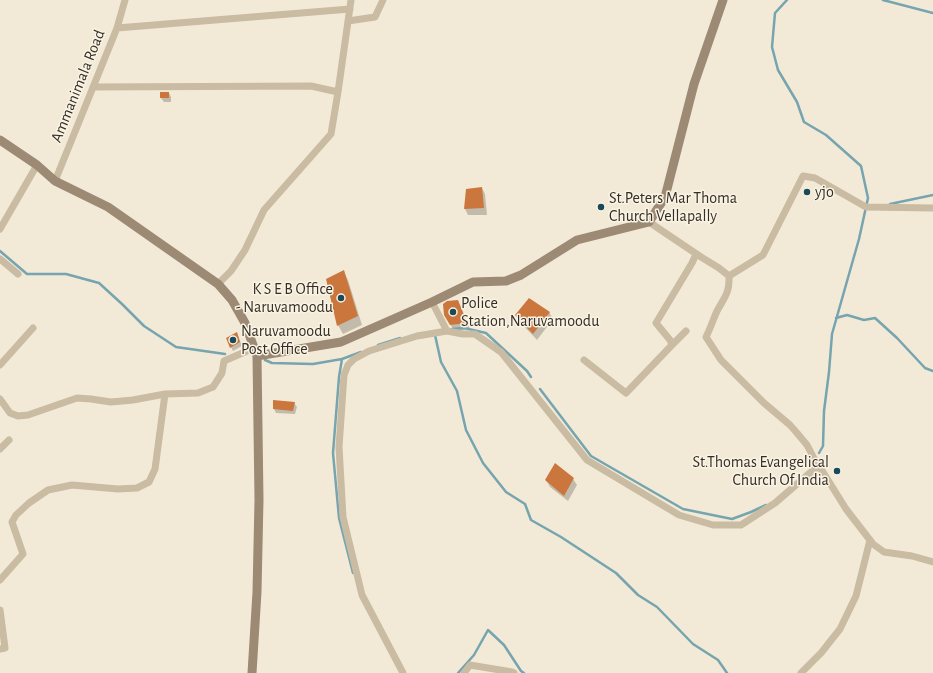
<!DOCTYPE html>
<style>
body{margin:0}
canvas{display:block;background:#f2ead7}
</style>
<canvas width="933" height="673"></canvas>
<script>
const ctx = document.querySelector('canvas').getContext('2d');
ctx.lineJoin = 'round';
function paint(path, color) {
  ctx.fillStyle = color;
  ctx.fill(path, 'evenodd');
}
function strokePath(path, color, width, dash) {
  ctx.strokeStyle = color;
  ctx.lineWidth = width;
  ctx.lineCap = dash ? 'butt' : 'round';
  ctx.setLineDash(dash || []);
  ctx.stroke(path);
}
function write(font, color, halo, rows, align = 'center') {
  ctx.font = font + ' "Alegreya Sans",sans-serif';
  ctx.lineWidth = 3;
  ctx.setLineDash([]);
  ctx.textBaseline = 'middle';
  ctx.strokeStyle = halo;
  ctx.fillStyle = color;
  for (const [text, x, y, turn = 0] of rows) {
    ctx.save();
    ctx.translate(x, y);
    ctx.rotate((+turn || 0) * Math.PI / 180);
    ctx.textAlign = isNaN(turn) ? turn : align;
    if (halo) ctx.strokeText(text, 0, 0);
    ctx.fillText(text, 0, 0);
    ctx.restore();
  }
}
const shadow = new Path2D(`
 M 169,93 L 171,97 L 171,102 L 164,102 L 161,98 Z
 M 482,188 L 485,194 L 487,215 L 468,215 L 465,209 Z
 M 343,271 L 348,280 L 362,325 L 343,334 L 338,325 L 327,280 Z
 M 457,301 L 461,307 L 470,329 L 454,331 L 445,314 Z
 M 549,312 L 553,319 L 537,340 L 520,322 L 516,315 Z
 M 237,333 L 242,346 L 233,351 L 231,347 Z
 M 274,401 L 294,403 L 297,407 L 295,414 L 276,413 L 274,409 Z
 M 573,479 L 577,485 L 568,501 L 550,487 L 546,480 Z`);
const stream = new Path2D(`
 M 787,0 L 775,13 L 772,47 L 778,70 L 797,102 L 804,122 L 826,135 L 861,166 L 868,198 L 859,239 L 832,334 L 829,372 L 824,411 L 823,446 L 819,453
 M 883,0 L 933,13
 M 890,204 L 933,195
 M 0,251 L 27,274 L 66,274 L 99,283 L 122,304 L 144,326 L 176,347 L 225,354
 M 836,318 L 847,315 L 864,320 L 875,318 L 897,338 L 925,368 L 933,371
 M 452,329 L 464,328 L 486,333 L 527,371 L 531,377
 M 435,335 L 441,362 L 457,391 L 466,430 L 483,463 L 506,492 L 525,504 L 531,520 L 561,537 L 616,573 L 638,595 L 657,607 L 693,644 L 718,660 L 727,673
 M 378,345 L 400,338
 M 265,360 L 272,363 L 313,364 L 342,359
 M 540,389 L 591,456 L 683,509 L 732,519 L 751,512 L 766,505
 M 353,573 L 339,518 L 333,453 L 339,377 L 342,359 L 361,352
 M 458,673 L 474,655 L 488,630 L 504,645 L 521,671 L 524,673`);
const building = new Path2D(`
 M 160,92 L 169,92 L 169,98 L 160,98 Z
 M 482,187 L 484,208 L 464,209 L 466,189 Z
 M 344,270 L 358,316 L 337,326 L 326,279 Z
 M 529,298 L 550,312 L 533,334 L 515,315 Z
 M 458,300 L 467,323 L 450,325 L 444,315 L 443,304 L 447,301 Z
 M 237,332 L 240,342 L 230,348 L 226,338 Z
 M 273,400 L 295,402 L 293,411 L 273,409 Z
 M 555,463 L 574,478 L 564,496 L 545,480 Z`);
const street = new Path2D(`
 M 348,21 L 375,17 L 383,0
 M 117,28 L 350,9
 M 93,87 L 311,86 L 338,92 L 331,134 L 264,210 L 245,250 L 231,271 L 218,284
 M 338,92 L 351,0
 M 55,181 L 117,28 L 125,0
 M 649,222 L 701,257 L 719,268 L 729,276 C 730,293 724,298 717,311 C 713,320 710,329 706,337 L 721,360 L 764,403 L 790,425 L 797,433 L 807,445 L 818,466 L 823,472 L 846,509 L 873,544 L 884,552 L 912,556 L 933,562
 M 0,229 L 37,165
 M 0,259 L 18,274
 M 729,276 L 763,255 L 803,176 L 815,178 L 866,207 L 933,208
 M 432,302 L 447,331 L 463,334 L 475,334 L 501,352 L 587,460 L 679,515 L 713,525 L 741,525 L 775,503 L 818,466
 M 672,345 L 686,331
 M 584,360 L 626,393 L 672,345 L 670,340 L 656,323 L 692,263 L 696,254
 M 0,365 L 33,328
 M 0,399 L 10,413 L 18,416 L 28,415 L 77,398 L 91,399 L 111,402 L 133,400 L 165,394 L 198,393 L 213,387 L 222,373 L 224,361 L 254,348
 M 0,449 L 9,440
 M 0,580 L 23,554 L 12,522 L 16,515 L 29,503 L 48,490 L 72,485 L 118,489 L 137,488 L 149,482 L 155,469 L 165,394
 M 0,610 L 5,648 L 0,649
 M 403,673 L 362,595 L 343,517 L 339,447 L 344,375 L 348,365 L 354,359 L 369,351 L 417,336 L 447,331
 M 464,673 L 470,665 L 512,672 L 514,673
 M 801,673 L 821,653 L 840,629 L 856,596 L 870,540`);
const secondary = new Path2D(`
 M 0,140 L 37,165 L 55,181 L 108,207 L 218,284 L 232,300 L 245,323 L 257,356 L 259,500 L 257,592 L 252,673
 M 257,356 L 341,342 L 432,302 L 473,282 L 506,281 L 521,275 L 577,240 L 649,222 L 665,197 L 694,84 L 723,0`);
const markers = [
 [807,192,4,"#1a4957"],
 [601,207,4,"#1a4957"],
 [341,298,4,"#1a4957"],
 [453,312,4,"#1a4957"],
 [233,340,4,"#1a4957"],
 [837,471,4,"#1a4957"]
];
const streetNames = [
 ["Ammanimala Road",78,86,-68]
];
const poiNames = [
 ["yjo",815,192],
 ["St.Peters Mar Thoma",609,198],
 ["Church Vellapally",609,216],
 ["K S E B Office",333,289,"right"],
 ["- Naruvamoodu",333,307,"right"],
 ["Police",461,303],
 ["Station,Naruvamoodu",461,321],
 ["Naruvamoodu",241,331],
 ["Post Office",241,349],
 ["St.Thomas Evangelical",829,462,"right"],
 ["Church Of India",829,480,"right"]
];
paint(shadow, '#0003');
strokePath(stream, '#76a4af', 2.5);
paint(building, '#ca763d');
strokePath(street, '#cabba3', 7);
strokePath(secondary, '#9d8a75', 9);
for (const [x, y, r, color] of markers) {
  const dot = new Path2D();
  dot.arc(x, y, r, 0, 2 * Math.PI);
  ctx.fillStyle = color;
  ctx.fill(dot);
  strokePath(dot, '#f9f3e4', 1.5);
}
write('16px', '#352d26', '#f9f3e4', streetNames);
write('16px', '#352d26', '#f9f3e4', poiNames, 'left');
</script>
